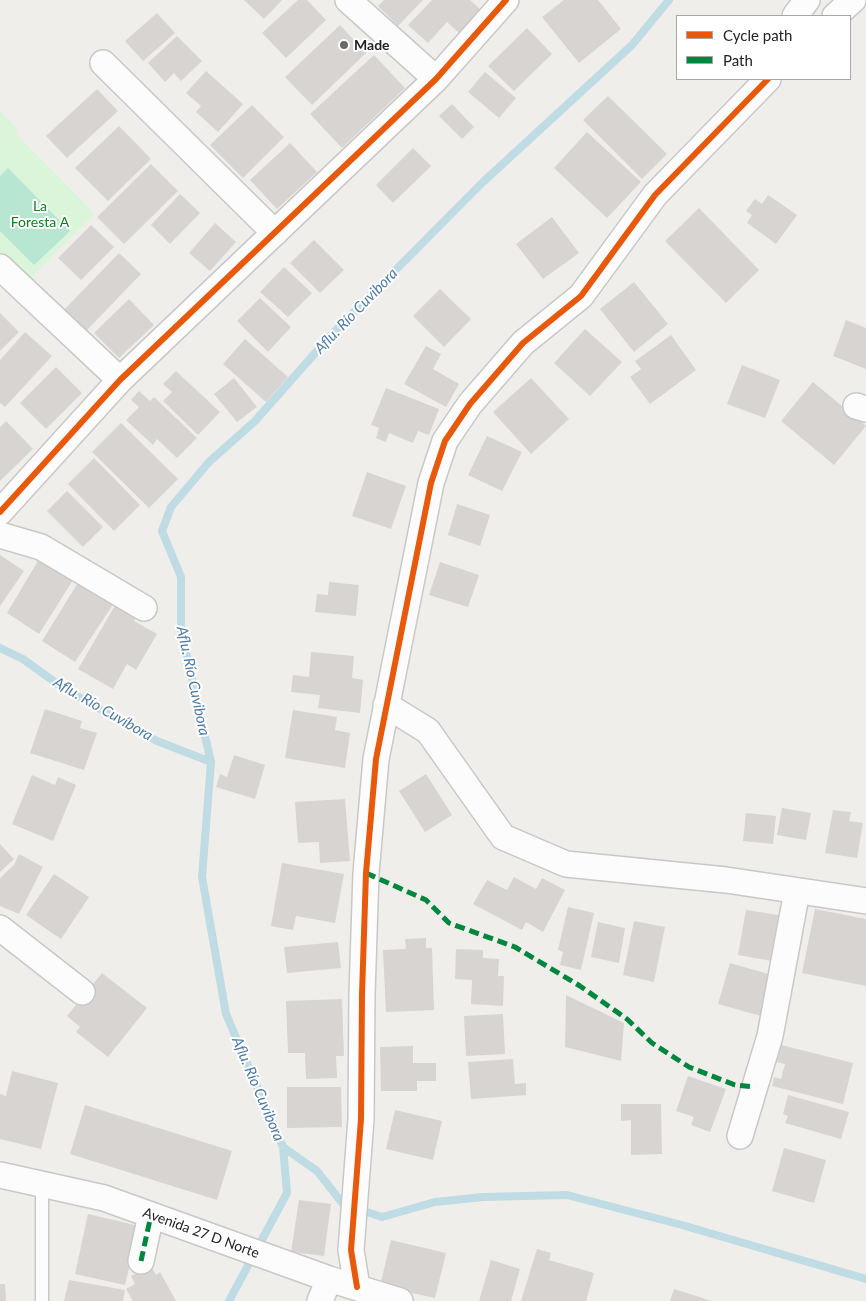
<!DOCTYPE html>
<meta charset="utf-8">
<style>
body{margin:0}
#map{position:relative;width:866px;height:1301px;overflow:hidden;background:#f0eeeb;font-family:Lato,sans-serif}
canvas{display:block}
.legend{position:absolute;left:676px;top:15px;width:175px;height:65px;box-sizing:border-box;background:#fff;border:1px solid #a7a7a7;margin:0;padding:6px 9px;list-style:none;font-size:15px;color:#222}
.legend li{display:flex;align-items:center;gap:10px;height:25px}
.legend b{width:25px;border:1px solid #a7a7a7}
</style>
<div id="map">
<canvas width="866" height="1301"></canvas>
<ul class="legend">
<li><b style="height:6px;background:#e8590c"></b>Cycle path</li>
<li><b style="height:6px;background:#00873e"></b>Path</li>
</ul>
</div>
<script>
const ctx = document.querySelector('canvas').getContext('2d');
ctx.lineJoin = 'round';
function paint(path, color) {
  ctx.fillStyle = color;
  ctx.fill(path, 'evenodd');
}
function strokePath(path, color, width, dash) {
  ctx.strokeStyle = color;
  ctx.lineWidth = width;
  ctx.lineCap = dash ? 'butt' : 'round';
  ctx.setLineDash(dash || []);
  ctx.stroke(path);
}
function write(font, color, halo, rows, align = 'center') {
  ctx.font = font + ' Lato,sans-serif';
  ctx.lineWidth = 4;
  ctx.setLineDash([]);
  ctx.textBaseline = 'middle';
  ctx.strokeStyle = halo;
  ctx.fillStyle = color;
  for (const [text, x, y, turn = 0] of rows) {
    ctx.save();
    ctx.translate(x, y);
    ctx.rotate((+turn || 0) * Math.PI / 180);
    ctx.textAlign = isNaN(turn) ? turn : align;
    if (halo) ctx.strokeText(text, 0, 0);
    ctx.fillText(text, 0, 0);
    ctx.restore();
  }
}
const park = new Path2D(`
 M 0,111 L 18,129 L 15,133 L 95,214 L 22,286 L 0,264 Z`);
const pitch = new Path2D(`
 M 8,168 L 70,231 L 34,265 L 0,231 L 0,176 Z`);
const stream = new Path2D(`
 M 0,648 L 23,659 L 63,688 L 157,741 L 211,762
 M 283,1147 L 317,1171 L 343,1204 L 382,1217 L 435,1202 L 483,1197 L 567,1195 L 682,1225 L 866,1279
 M 229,1301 L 287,1193 L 283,1147 L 226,1014 L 202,877 L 211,762 L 181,631 L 181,577 L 162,531 L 171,507 L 209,462 L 255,421 L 332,334 L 483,182 L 632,45 L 669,0`);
const building = new Path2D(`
 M 244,0 L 282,0 L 264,19 Z
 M 298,0 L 307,0 L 326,20 L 286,58 L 262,33 Z
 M 384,0 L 423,0 L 398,26 L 378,6 Z
 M 432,0 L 470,0 L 481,10 L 459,33 L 447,22 L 428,43 L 408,25 Z
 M 564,0 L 598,0 L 621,29 L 579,63 L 542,17 Z
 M 157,13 L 175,33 L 143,61 L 125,41 Z
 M 340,25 L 366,53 L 312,105 L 285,77 Z
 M 527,28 L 552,54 L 514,91 L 488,66 Z
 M 177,36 L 202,61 L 181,81 L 174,73 L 165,82 L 148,63 Z
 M 374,55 L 405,88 L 342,148 L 310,114 Z
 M 206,71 L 243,104 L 218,132 L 196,112 L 201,106 L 186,93 Z
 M 485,72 L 516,98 L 499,118 L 468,92 Z
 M 97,89 L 118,111 L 67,158 L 46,136 Z
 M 608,96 L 667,154 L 642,179 L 583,120 Z
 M 452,104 L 474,127 L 462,139 L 439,116 Z
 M 252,105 L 284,137 L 243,178 L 210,145 Z
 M 119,126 L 151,159 L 108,201 L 75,168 Z
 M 587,132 L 641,182 L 607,218 L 554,168 Z
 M 290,143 L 317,172 L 277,209 L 250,180 Z
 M 413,148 L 431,166 L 393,203 L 376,185 Z
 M 151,164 L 178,191 L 124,244 L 97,217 Z
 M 180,194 L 200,213 L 170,244 L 151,225 Z
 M 768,195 L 797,215 L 776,244 L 747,223 L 752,215 L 746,211 L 755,199 L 762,204 Z
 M 699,208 L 759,270 L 726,303 L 665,241 Z
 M 552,217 L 579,253 L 543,279 L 516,244 Z
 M 215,223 L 236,242 L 210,271 L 189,253 Z
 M 91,225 L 114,247 L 81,280 L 58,258 Z
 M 314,240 L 344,270 L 320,293 L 290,263 Z
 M 119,253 L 141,274 L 85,332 L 63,311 Z
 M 284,267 L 312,293 L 288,317 L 260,292 Z
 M 634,282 L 668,324 L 634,352 L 600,309 Z
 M 440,289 L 471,319 L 444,347 L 413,316 Z
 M 260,298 L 291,327 L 268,352 L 237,321 Z
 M 129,299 L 154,325 L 119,358 L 94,333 Z
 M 0,313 L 19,332 L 0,351 Z
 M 846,320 L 866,328 L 866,369 L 833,356 Z
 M 585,329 L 622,362 L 590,396 L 554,363 Z
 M 25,332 L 52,356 L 5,407 L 0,403 L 0,360 Z
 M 671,335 L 696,370 L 650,404 L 630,377 L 641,369 L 635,361 Z
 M 245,339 L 288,377 L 266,402 L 223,364 Z
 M 426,346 L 441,354 L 433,369 L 459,384 L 446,407 L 404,384 Z
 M 742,365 L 780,380 L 765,418 L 727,404 Z
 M 56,367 L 82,393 L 46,429 L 20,403 Z
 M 176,371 L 220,412 L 198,435 L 163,401 L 172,392 L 163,384 Z
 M 234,378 L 257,407 L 237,422 L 214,394 Z
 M 531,378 L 569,419 L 531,454 L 493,412 Z
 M 813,382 L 866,426 L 834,465 L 781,421 Z
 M 386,388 L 439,409 L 429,435 L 418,431 L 413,443 L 389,433 L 386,442 L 376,438 L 379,428 L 371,425 Z
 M 139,391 L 150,401 L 154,397 L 197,438 L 177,458 L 157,439 L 153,445 L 126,420 L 139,407 L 131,400 Z
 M 6,421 L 33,449 L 0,481 L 0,427 Z
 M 121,423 L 178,479 L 149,508 L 92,452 Z
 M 487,436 L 522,452 L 502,491 L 468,475 Z
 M 94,458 L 140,505 L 114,531 L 68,484 Z
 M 367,472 L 406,486 L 391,529 L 352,516 Z
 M 67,491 L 103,527 L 83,547 L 47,511 Z
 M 457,504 L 490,515 L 480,546 L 448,535 Z
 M 0,555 L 24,571 L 0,606 Z
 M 39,559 L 73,580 L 39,634 L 7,613 Z
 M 440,562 L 479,575 L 468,607 L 429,595 Z
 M 79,581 L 114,603 L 75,662 L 42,641 Z
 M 329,582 L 359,585 L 356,616 L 315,612 L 317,594 L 328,595 Z
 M 116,604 L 137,616 L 134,621 L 157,634 L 136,670 L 127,664 L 113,689 L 78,669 Z
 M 311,652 L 354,656 L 352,678 L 363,680 L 360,713 L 318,708 L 320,695 L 291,692 L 293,675 L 309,677 Z
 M 45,709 L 82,721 L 80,728 L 97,733 L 84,770 L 30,753 Z
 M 293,710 L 337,717 L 335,730 L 350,733 L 345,768 L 285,758 Z
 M 234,755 L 265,765 L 255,799 L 216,787 L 220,774 L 227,777 Z
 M 426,774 L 452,815 L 425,832 L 399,791 Z
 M 32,775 L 55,785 L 58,777 L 76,785 L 53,841 L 12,824 Z
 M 345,799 L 350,861 L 320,863 L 319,842 L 298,843 L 295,802 Z
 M 782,808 L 811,813 L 806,840 L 777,835 Z
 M 833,810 L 851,812 L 849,821 L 863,823 L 857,858 L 825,853 Z
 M 746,813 L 776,816 L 773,844 L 743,841 Z
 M 0,844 L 14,859 L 0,872 Z
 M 19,854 L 43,867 L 19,914 L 0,906 L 0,878 L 14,865 Z
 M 282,863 L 344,874 L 335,923 L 296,916 L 293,930 L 271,926 Z
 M 54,874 L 89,897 L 61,939 L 26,915 Z
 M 514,877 L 536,889 L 542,878 L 565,890 L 543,932 L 526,922 L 522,930 L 473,904 L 487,880 L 507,890 Z
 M 568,907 L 594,913 L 581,970 L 560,965 L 563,952 L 558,950 Z
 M 815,909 L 866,919 L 866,986 L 802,973 Z
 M 746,910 L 785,916 L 777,962 L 738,955 Z
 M 634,921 L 665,927 L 654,982 L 623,975 Z
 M 598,922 L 625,928 L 619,963 L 591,957 Z
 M 426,938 L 426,948 L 432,948 L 434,1010 L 386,1012 L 383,950 L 406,949 L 405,939 Z
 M 338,942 L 341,968 L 287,973 L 284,947 Z
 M 456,949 L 483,950 L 483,958 L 499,959 L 498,976 L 504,976 L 503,1006 L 471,1004 L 472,980 L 455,979 Z
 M 730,963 L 772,975 L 761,1016 L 718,1004 Z
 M 102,973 L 147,1008 L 108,1057 L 76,1032 L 80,1027 L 67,1016 Z
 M 566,995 L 624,1023 L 621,1061 L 565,1047 Z
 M 342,999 L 344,1056 L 336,1056 L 337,1078 L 306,1079 L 305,1053 L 288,1053 L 286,1001 Z
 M 503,1014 L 505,1054 L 466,1056 L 464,1016 Z
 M 781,1045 L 853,1063 L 843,1104 L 772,1086 L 774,1077 L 781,1079 L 785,1064 L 777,1062 Z
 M 413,1046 L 413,1063 L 436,1063 L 436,1081 L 417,1081 L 417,1091 L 381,1091 L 380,1047 Z
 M 513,1059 L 515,1084 L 526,1083 L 526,1095 L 471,1099 L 468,1062 Z
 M 12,1071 L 58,1083 L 41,1149 L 0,1139 L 0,1094 L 6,1096 Z
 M 688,1076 L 726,1089 L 710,1132 L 691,1125 L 694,1117 L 676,1111 Z
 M 287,1087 L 341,1087 L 342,1127 L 287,1128 Z
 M 788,1095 L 849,1112 L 841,1139 L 785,1123 L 788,1116 L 783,1114 Z
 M 621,1104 L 661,1104 L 662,1154 L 631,1155 L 631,1120 L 621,1121 Z
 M 85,1105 L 232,1151 L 217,1200 L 70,1154 Z
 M 395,1110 L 442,1121 L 433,1160 L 386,1149 Z
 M 784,1148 L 826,1160 L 814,1203 L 772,1191 Z
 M 299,1200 L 331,1204 L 324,1256 L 291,1252 Z
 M 88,1214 L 139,1226 L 125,1285 L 75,1274 Z
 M 391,1240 L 446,1253 L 435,1298 L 380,1286 Z
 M 537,1249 L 551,1253 L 549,1260 L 594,1273 L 586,1301 L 521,1301 Z
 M 491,1260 L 520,1269 L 511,1301 L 479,1301 Z
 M 151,1266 L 156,1275 L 160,1272 L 176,1301 L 133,1301 L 126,1289 L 135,1284 L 131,1276 Z
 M 69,1280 L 125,1290 L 123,1301 L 64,1301 Z
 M 0,1284 L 5,1284 L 6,1301 L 0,1301 Z
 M 674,1289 L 712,1301 L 670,1301 Z`);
const lane = new Path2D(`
 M 42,1301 L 42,1183`);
const street = new Path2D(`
 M 348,0 L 436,79
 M 795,16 L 807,0
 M 835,16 L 853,0
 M 103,63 L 275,233
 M 0,267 L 120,380
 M 856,406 L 866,409
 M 0,512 L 120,380 L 436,79 L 506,0
 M 0,535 L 41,547 L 144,608
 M 386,705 L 428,731 L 503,837 L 566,864 L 726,880 L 866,901
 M 0,928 L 82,992
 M 740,1136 L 770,1036 L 797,891
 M 0,1175 L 104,1198 L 329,1279 L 400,1301
 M 141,1261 L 151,1215
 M 357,1287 L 351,1250 L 361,1119 L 362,994 L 366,873 L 376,759 L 431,483 L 445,441 L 470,404 L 523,343 L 581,296 L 655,195 L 768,79
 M 320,1301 L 329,1279`);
const quiet = new Path2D(`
 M 366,873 L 426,900 L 449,923 L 515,947 L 580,986 L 627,1019 L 652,1043 L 689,1067 L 735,1085 L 755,1087
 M 141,1261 L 151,1215`);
const cycleway = new Path2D(`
 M 0,512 L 120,380 L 436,79 L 506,0
 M 357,1287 L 351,1250 L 361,1119 L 362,994 L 366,873 L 376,759 L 431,483 L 445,441 L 470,404 L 523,343 L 581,296 L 655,195 L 768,79`);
const markers = [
 [344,45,5,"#6a6968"]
];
const poiNames = [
 ["Made",354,45]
];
const parkNames = [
 ["La",40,206],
 ["Foresta A",40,222]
];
const streetNames = [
 ["Avenida 27 D Norte",201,1233,20]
];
const waterNames = [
 ["Aflu. Río Cuvibora",356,311,-46],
 ["Aflu. Río Cuvibora",193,681,78],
 ["Aflu. Río Cuvíbora",103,709,30],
 ["Aflu. Río Cuvibora",258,1089,67]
];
paint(park, '#daf5da');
paint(pitch, '#b7e6d2');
strokePath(stream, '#bfdbe3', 8);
paint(building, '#d7d4d2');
strokePath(lane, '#c9c8c7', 15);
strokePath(street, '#c9c8c7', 28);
strokePath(lane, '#fdfcfc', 12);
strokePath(street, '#fdfcfc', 25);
strokePath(quiet, '#00873e', 5, [10, 5]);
strokePath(cycleway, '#e8590c', 6);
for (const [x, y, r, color] of markers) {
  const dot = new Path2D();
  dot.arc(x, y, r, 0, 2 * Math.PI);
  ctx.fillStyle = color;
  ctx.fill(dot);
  strokePath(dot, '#fff', 2);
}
write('bold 14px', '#222', '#fff', poiNames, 'left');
write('14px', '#0c8416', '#fff', parkNames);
write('14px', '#222', '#fff', streetNames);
write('italic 15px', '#4a7aab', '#fff', waterNames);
</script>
